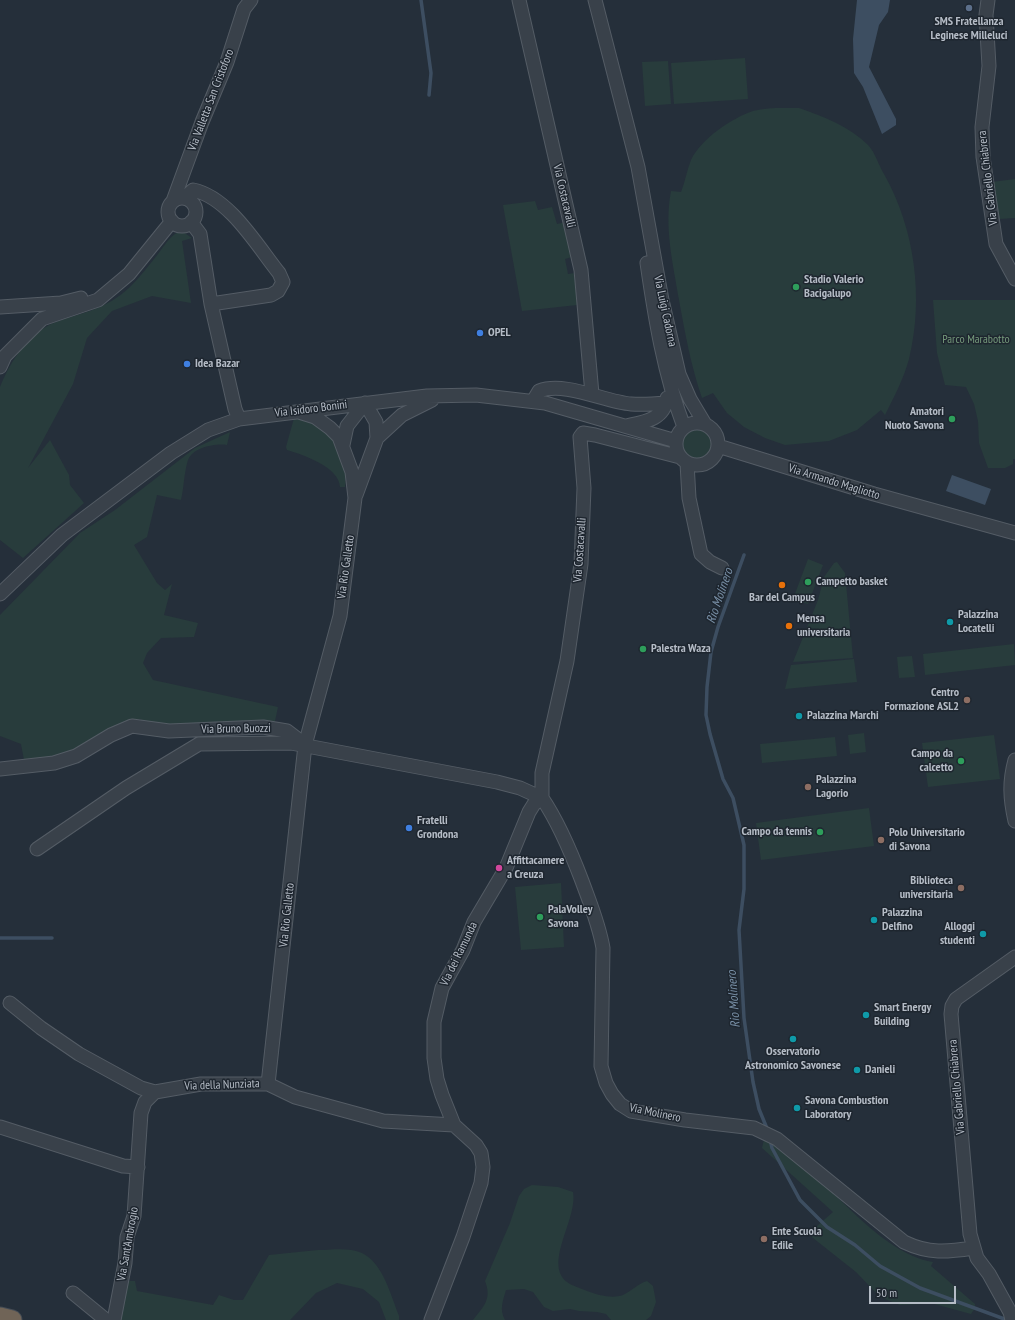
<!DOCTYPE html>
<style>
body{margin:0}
#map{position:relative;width:1015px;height:1320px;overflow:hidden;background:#252f3a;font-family:"PT Sans Narrow",sans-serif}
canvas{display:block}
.scale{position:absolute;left:869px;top:1286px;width:87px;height:18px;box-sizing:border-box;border:2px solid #b5bcc6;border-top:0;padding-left:5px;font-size:12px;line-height:14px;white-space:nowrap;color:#b5bcc6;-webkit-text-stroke:3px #1e262f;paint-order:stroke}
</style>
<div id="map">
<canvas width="1015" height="1320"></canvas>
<div class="scale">50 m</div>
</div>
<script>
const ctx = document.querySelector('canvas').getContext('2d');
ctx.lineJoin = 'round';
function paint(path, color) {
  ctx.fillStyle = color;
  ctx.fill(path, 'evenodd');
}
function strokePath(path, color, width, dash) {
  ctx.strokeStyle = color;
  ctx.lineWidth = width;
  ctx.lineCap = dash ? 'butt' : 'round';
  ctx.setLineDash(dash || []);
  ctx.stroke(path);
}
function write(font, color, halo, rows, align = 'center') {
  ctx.font = font + ' "PT Sans Narrow",sans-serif';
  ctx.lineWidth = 3;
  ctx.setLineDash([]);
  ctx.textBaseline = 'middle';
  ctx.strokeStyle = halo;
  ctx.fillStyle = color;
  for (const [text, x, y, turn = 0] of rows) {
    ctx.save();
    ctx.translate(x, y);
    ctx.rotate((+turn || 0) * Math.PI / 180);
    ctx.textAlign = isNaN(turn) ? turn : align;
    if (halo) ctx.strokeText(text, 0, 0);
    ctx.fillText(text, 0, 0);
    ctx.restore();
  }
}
const green = new Path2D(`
 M 745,58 L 748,99 L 674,104 L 671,63 Z
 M 668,61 L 671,104 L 645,106 L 642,62 Z
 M 799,108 C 823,116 850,127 868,145 C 875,152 879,166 884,174 C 915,229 924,298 909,359 C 904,378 894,397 885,415 L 881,410 L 857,430 L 829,441 L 785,445 L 765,438 L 744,427 L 727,413 L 713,393 L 702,398 C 691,366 685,333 679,300 C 673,263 664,228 671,191 L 681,192 C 685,182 687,170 691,160 C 701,139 732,118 753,111 C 768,107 784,108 799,108 Z
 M 1015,179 L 1015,218 L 999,219 L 992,182 Z
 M 535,201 L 538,210 L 552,207 L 557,224 L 566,222 L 572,257 L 565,259 L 568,274 L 575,273 L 577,305 L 522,311 L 503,205 Z
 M 178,232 L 183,232 L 192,238 L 182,241 L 191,303 L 152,296 L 112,311 L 87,338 L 73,384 L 28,468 L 50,440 L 69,475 L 70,485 L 84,503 L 23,558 L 0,540 L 0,387 C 10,362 29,332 56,322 C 86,311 105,310 130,287 C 140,277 149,265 158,254 C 165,245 168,238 178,232 Z
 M 933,300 L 1015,300 L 1015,459 L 1013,459 L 1013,464 L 1005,468 L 988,468 L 979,443 L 978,421 L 974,404 L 966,387 L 945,385 L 937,353 Z
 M 294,418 C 325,424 330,428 340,457 C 344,468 347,476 345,487 L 340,487 C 339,467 304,455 287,450 L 286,447 Z
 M683 444a14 14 0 1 1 28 0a14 14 0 1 1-28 0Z
 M 230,432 L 227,445 C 216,443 193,447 188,460 C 184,472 184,488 181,500 L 157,495 L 147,537 L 134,545 L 157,583 L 165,590 L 172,584 L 164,615 L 198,623 L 194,637 L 161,638 L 147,653 L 143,663 L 153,680 L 278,707 L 274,726 L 168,728 L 142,724 L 140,719 L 121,726 L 72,754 L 24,760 L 21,744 L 0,736 L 0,615 L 80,533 L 115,510 L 195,448 Z
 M 808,559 L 823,565 L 808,604 L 793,599 Z
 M 837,562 L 845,573 L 853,658 L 793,662 L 818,600 L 824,577 L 834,563 Z
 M 1014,644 L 1015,665 L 925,675 L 923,654 Z
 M 912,656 L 915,677 L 899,678 L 897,657 Z
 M 854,659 L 857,682 L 785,689 L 791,665 Z
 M 864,733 L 866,752 L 850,754 L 848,735 Z
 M 994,735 L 1000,779 L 928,787 L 922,743 Z
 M 835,737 L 837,756 L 762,763 L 760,744 Z
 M 869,808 L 874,846 L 761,860 L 756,823 Z
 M 561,883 L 564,947 L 521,950 L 515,887 Z
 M 764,1139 C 772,1144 781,1148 788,1153 C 832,1184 879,1253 933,1262 L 931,1266 L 975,1304 L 975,1308 L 971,1314 L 927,1302 L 923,1304 L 900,1305 L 880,1297 L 856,1272 L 813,1238 L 809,1233 L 833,1212 L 762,1148 Z
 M 532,1185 L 558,1187 L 573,1192 C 578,1219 543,1263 567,1282 C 572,1286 581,1288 587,1291 C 597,1295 613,1299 623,1295 C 632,1291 637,1284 647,1281 L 653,1286 L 656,1302 L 651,1316 L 646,1320 L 611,1320 L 606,1314 L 597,1312 L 579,1311 L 570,1309 L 553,1311 L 544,1307 L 533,1292 L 524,1289 L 506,1290 C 503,1301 499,1309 505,1320 L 473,1320 C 484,1306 492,1299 485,1281 L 510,1223 L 519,1196 L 524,1189 Z
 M 318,1250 C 331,1250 349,1247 362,1253 C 383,1263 391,1296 399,1316 L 399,1320 L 386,1320 L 379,1302 L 363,1289 L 337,1283 L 316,1293 L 290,1320 L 118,1320 L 124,1281 L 135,1281 L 137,1291 L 213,1305 L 219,1295 L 234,1300 L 243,1300 L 269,1255 Z`);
const water = new Path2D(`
 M 857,0 L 890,0 L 888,12 L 879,25 L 869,67 L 896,119 L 896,125 L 882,134 L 863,87 L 854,73 L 853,39 Z
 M 952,475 L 991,489 L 985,505 L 946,491 Z`);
const stream = new Path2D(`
 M 421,0 L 431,73 L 429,95
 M 744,555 L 718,627 L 711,652 L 707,687 L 706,715 L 710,734 L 723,779 L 733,798 L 744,845 L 744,889 L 739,930 L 744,1018 L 753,1082 L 759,1109 L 768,1131
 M 0,938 L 52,938
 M 770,1139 L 772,1148 L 800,1200 L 827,1227 L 855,1245 L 880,1266 L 920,1288 L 1007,1320`);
const minor = new Path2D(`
 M 519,0 L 581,270 L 592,394
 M 595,0 L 638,167 L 662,300 L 679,374 L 690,399 L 705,424
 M 988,0 L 986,15 L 989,66 L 982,127 L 983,157 L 996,244 L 1015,279
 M 184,198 L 193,190 C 229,197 258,247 279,273 L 283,282 L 278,291 L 271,295 L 211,304
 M168 212a14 14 0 1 1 28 0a14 14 0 1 1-28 0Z
 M 173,201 L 202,122 L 227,62 L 244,9 L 251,0
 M 191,222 L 200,234 L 211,304 L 235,409 L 239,419
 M 647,263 C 655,318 664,374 684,427
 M 0,307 L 61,303 L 81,298
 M 0,367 L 5,356 L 42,319 L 98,300 L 129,274 L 172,221
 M 533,401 L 539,391 C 565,381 605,402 631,404 C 643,405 655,404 666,403
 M676 444a21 21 0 1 1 42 0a21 21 0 1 1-42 0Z
 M 626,426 C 644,422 664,420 667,398
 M 343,445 L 347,426 L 365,403 L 376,422 L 377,438
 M 718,446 L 874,494 L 1015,533
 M 687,463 L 689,498 L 701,554 L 710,562 L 722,568
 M 356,495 L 377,438 L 402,415 L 432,400
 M 0,594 L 62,535 L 171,453 L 208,430 L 239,419 L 427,396 L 476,395 L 545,403 L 676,441
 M 1015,760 C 1009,782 1010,799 1015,821
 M 0,769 L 54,763 L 76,756 L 111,735 L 132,726 L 169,731 L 263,727 L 287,731 L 304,744
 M 542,798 C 559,823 571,852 582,881 C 590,903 599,924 603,948 L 601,1066 L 606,1083 L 612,1094 L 620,1104 L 631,1111 L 685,1120 L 754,1128 L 777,1139 L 904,1242 C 929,1254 947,1252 973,1248
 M 542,798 L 542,773 L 567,661 L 581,564 L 584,488 L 580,437 L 583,433 L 595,435 L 680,457
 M 37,849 L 126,788 L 199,744 L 291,743 L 497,782 L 520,788 L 542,798
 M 10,1003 L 41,1028 L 79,1054 L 141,1088 L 155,1092 L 201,1084 L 268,1084 L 295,1097 L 383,1121 L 454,1125
 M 268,1084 L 305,745 L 340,616 L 355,498 L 352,472 L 339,437 L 330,428 L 315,417 L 299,412
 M 0,1127 L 123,1166 L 138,1167
 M 73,1293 L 106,1320
 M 114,1320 L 125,1263 L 127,1237 L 134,1216 L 141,1113 L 145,1102 L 155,1092
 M 431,1320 L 463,1237 L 481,1183 L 483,1167 L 481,1153 L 476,1145 L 454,1125 L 442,1095 L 437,1079 L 434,1058 L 434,1022 L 442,988 L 463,950 L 474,922 L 506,868 L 529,812 L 534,804 L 542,798
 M 1012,1320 L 1010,1312 L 989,1274 L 977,1258 L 970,1234 L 951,1014 L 952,1006 L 956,999 L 1015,957`);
const highway = new Path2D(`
 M 0,1317 L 12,1320`);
const markers = [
 [969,8,4,"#5c6f8a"],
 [796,287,4,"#2e9e5b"],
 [480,333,4,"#3f7fe0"],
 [187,364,4,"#3f7fe0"],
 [952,419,4,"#2e9e5b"],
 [808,582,4,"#2e9e5b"],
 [782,585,4,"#e8710a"],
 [950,622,4,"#0f9aa8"],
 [789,626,4,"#e8710a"],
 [643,649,4,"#2e9e5b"],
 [967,700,4,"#8d6e63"],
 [799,716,4,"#0f9aa8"],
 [961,761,4,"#2e9e5b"],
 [808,787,4,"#8d6e63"],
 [409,828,4,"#3f7fe0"],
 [820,832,4,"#2e9e5b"],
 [881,840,4,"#8d6e63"],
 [499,868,4,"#d1479c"],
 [961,888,4,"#8d6e63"],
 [540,917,4,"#2e9e5b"],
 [874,920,4,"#0f9aa8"],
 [983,934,4,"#0f9aa8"],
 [866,1015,4,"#0f9aa8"],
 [793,1039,4,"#0f9aa8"],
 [857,1070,4,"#0f9aa8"],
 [797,1108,4,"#0f9aa8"],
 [764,1239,4,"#8d6e63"]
];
const poiNames = [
 ["SMS Fratellanza",969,22,"center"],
 ["Leginese Milleluci",969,36,"center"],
 ["Stadio Valerio",804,280],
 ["Bacigalupo",804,294],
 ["OPEL",488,333],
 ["Idea Bazar",195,364],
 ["Amatori",944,412,"right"],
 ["Nuoto Savona",944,426,"right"],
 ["Campetto basket",816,582],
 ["Bar del Campus",782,598,"center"],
 ["Palazzina",958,615],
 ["Locatelli",958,629],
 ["Mensa",797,619],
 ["universitaria",797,633],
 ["Palestra Waza",651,649],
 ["Centro",959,693,"right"],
 ["Formazione ASL2",959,707,"right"],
 ["Palazzina Marchi",807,716],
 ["Campo da",953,754,"right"],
 ["calcetto",953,768,"right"],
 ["Palazzina",816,780],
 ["Lagorio",816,794],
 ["Fratelli",417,821],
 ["Grondona",417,835],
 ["Campo da tennis",812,832,"right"],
 ["Polo Universitario",889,833],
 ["di Savona",889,847],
 ["Affittacamere",507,861],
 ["a Creuza",507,875],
 ["Biblioteca",953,881,"right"],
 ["universitaria",953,895,"right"],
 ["PalaVolley",548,910],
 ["Savona",548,924],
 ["Palazzina",882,913],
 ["Delfino",882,927],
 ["Alloggi",975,927,"right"],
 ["studenti",975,941,"right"],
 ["Smart Energy",874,1008],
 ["Building",874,1022],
 ["Osservatorio",793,1052,"center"],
 ["Astronomico Savonese",793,1066,"center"],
 ["Danieli",865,1070],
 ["Savona Combustion",805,1101],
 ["Laboratory",805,1115],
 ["Ente Scuola",772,1232],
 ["Edile",772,1246]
];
const streetNames = [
 ["Via Valletta San Cristoforo",211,100,-69],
 ["Via Gabriello Chiabrera",988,178,-97],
 ["Via Costacavalli",564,196,77],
 ["Via Luigi Cadorna",665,311,78],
 ["Via Isidoro Bonini",311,409,-7],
 ["Via Armando Magliotto",834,482,17],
 ["Via Costacavalli",580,550,-86],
 ["Via Rio Galletto",346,567,-82],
 ["Via Bruno Buozzi",236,729,-1],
 ["Via Rio Galletto",287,915,-84],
 ["Via dei Ramunda",459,954,-64],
 ["Via della Nunziata",222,1085,-2],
 ["Via Gabriello Chiabrera",957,1087,-95],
 ["Via Molinero",655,1113,12],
 ["Via Sant'Ambrogio",128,1244,-80]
];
const parkNames = [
 ["Parco Marabotto",976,340]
];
const waterNames = [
 ["Rio Molinero",720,596,-71],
 ["Rio Molinero",734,999,-94]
];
paint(green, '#283c3c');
paint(water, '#3d4e61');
strokePath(stream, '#3d4e61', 3.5);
strokePath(minor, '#545c65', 15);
strokePath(highway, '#444c55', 21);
strokePath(minor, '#39414a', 13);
strokePath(highway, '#706457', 19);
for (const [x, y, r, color] of markers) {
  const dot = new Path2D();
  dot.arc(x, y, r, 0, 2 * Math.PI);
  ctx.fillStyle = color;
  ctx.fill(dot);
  strokePath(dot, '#1e262f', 1.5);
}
write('bold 12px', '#b5bcc6', '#1e262f', poiNames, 'left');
write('12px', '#b5bcc6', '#1e262f', streetNames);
write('12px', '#75997b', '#1e262f', parkNames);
write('italic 13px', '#788fa6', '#1e262f', waterNames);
</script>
